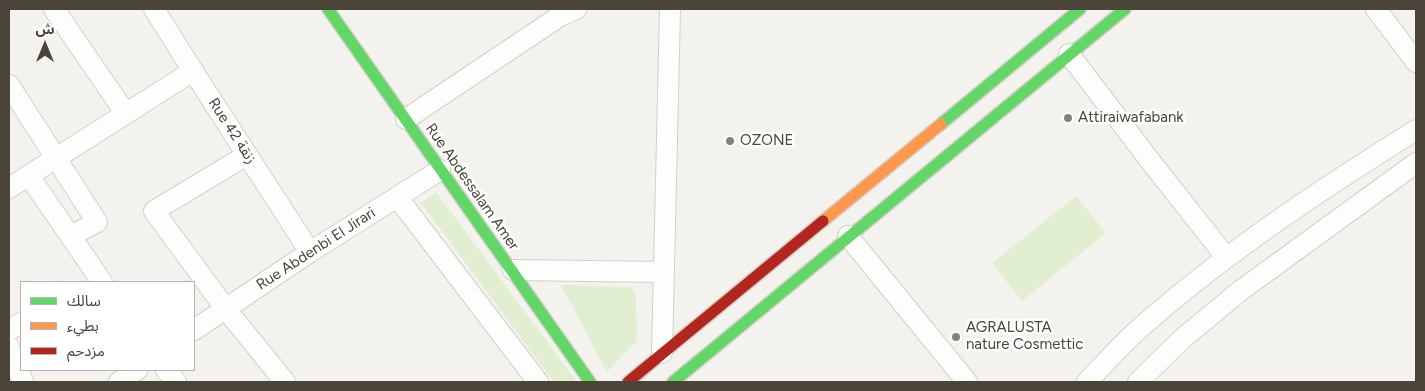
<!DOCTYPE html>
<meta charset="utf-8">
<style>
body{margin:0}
#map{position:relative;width:1425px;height:391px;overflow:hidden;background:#f4f2ee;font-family:Figtree,"Noto Sans Arabic",sans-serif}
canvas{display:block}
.frame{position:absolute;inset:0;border:10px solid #4b4439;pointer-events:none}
.legend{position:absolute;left:20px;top:281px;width:175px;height:90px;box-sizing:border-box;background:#fff;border:1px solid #b7b4b0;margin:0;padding:6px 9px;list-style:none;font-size:15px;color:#4b4439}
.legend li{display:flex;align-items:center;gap:10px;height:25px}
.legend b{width:25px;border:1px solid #b7b4b0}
.north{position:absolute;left:20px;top:20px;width:50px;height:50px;-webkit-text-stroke:4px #fff;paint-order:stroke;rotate:0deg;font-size:14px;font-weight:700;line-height:20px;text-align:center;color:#4b4439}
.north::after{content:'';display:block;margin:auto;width:18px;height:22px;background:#4b4439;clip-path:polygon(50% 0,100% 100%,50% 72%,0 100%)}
</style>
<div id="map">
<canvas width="1425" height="391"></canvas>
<div class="frame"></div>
<ul class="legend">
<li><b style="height:6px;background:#63d668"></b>سالك</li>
<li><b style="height:6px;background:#ff974d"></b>بطيء</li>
<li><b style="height:6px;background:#b3261e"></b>مزدحم</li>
</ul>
<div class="north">ش</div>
</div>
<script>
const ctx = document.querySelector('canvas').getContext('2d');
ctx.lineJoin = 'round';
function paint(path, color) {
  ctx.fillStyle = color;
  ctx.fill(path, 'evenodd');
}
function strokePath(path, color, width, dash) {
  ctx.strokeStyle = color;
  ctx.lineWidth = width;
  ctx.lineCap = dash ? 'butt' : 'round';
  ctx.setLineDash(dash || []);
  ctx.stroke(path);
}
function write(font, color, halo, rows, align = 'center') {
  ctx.font = font + ' Figtree,"Noto Sans Arabic",sans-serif';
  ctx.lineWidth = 5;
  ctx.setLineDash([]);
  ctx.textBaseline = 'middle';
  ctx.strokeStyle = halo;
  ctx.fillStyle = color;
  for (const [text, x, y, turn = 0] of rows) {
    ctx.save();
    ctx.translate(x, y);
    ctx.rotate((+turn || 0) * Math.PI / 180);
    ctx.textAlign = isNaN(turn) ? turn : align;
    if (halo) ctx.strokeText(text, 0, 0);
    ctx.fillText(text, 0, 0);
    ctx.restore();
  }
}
const green = new Path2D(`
 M 436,192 L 577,382 L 554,382 L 421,203 Z
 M 1076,196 L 1106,233 L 1022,301 L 992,263 Z
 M 561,285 L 631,287 L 636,297 L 637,341 L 607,372 Z`);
const street = new Path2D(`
 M 54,9 L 126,114
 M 154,9 L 193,71 L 310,252
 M 1376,9 L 1416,62
 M 1069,54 L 1151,162 L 1226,257
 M 9,85 L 97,222 L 71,236
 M 406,119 L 560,16 L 576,9
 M 247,155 L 154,211 L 225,308 L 285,382
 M 29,176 L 102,282
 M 9,188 L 193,71
 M 398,198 L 538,382
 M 848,236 L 967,382
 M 513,270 L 664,272
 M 9,330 L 21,323
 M 194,330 L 310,252 L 440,170
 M 9,347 L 23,382
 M 662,353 L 670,9
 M 166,370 L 176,382
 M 119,382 L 137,370
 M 1087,382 C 1104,364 1121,345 1140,328 C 1225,253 1320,190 1416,130
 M 1138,382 L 1182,339 L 1240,291 L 1416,163`);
const fast = new Path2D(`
 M 328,9 L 590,382
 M 941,124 L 1080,9
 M 673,382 L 1125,9`);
const slow = new Path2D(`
 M 823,221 L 941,124`);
const jam = new Path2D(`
 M 628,382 L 823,221`);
const markers = [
 [1068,118,5,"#868178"],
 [730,141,5,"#868178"],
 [956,337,5,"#868178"]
];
const poiNames = [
 ["Attiraiwafabank",1078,118],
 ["OZONE",740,141],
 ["AGRALUSTA",966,328],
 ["nature Cosmettic",966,345]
];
const streetNames = [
 ["Rue 42 زنقة",232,131,57],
 ["Rue Abdessalam Amer",472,187,55],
 ["Rue Abdenbi El Jirari",316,249,-33]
];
paint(green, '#e1eecf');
strokePath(street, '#d2d0cb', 22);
strokePath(fast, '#d3cfc5', 14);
strokePath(slow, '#d3cfc5', 14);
strokePath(jam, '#d3cfc5', 14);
strokePath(street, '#fdfdfc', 20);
strokePath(fast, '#63d668', 11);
strokePath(slow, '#ff974d', 11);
strokePath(jam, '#b3261e', 11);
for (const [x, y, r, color] of markers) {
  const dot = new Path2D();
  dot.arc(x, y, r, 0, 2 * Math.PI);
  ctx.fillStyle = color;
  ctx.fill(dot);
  strokePath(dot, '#fff', 2);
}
write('15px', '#4b4439', '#fff', poiNames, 'left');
write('15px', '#4b4439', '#fff', streetNames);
</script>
